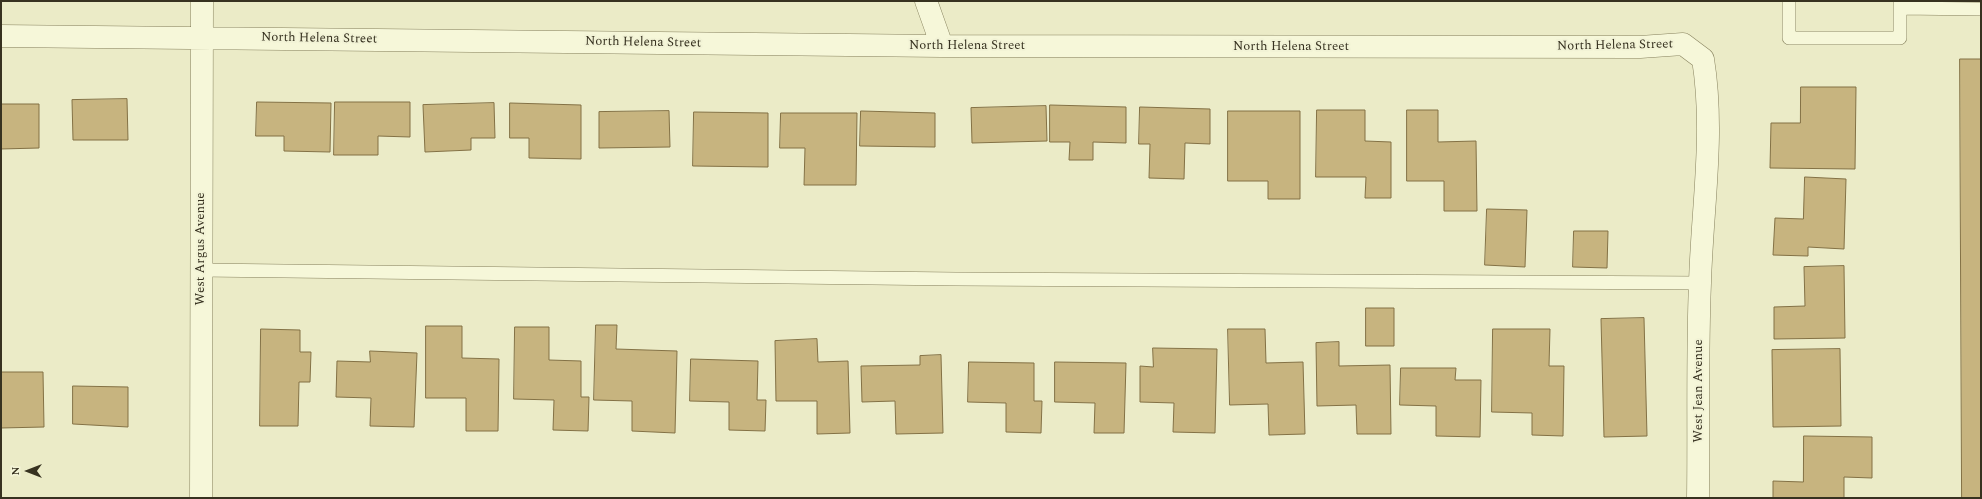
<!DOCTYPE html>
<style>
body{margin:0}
#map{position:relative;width:1982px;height:499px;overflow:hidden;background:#ebebc7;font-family:Spectral,serif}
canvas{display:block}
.frame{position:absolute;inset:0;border:2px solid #373220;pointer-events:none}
.north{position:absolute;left:8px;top:451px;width:40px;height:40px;-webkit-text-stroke:3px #f2f3d6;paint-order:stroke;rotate:270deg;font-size:11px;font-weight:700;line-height:16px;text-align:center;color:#373220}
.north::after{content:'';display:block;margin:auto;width:14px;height:18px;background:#373220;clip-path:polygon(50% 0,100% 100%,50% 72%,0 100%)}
</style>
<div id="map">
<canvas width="1982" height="499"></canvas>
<div class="frame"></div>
<div class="north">N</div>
</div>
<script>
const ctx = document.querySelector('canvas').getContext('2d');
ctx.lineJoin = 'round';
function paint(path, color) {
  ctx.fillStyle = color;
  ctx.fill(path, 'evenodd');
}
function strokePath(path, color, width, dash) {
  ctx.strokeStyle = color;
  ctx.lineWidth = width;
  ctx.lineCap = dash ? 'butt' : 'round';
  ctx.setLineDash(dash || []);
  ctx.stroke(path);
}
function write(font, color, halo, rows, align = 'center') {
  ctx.font = font + ' Spectral,serif';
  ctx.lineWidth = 4;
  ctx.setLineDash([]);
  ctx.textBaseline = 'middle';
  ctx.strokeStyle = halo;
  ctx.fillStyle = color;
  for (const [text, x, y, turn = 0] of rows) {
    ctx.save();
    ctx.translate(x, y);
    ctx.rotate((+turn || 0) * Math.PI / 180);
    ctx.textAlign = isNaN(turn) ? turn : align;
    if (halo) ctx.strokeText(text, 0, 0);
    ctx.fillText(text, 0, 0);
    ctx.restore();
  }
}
const building = new Path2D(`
 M 1960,59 L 1981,59 L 1981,498 L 1962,498 Z
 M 1801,87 L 1856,87 L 1855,169 L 1770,168 L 1771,123 L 1800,123 Z
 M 127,99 L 128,140 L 73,140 L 72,100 Z
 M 257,102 L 331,103 L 330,152 L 284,151 L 284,136 L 256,136 Z
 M 335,102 L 410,102 L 410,137 L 378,136 L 378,155 L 334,155 Z
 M 494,103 L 495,138 L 471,138 L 471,150 L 425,152 L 423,105 Z
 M 510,103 L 581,105 L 581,159 L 529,158 L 529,138 L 510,138 Z
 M 1,104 L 39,104 L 39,148 L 1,149 Z
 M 1050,105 L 1126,107 L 1126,143 L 1093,142 L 1093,160 L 1069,160 L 1070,142 L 1050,142 Z
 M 1046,106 L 1047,141 L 972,143 L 971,108 Z
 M 1140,107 L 1210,109 L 1210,144 L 1185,143 L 1184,179 L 1149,178 L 1150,144 L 1139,144 Z
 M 1317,110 L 1365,110 L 1365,141 L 1391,142 L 1391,198 L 1365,198 L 1366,177 L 1316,177 Z
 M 1407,110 L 1438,110 L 1438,142 L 1476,141 L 1477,211 L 1444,211 L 1444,181 L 1407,181 Z
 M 669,111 L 670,147 L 599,148 L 599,112 Z
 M 861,111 L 935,113 L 935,147 L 860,146 Z
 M 1228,111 L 1300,111 L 1300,199 L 1268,199 L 1268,181 L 1228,181 Z
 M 694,112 L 768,113 L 768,167 L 693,166 Z
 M 781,113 L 857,113 L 856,185 L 804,185 L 805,148 L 780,148 Z
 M 1805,177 L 1846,179 L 1844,249 L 1808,247 L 1808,256 L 1773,255 L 1775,218 L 1803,219 Z
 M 1487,209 L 1527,210 L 1525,267 L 1485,265 Z
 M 1574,231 L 1608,231 L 1607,268 L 1573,267 Z
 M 1844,266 L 1845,338 L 1774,339 L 1774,307 L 1805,306 L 1804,267 Z
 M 1366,308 L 1394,308 L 1394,346 L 1366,346 Z
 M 1644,318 L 1647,436 L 1604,437 L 1601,319 Z
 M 596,325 L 617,325 L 616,349 L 677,351 L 675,433 L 632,431 L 632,401 L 594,400 Z
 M 426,326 L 462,326 L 462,358 L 499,359 L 498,431 L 466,431 L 466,398 L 426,398 Z
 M 515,327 L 549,327 L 549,360 L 581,361 L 581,397 L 589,397 L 588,431 L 553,430 L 554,400 L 514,399 Z
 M 261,329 L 300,330 L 300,352 L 311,352 L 310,382 L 299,382 L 298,426 L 260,426 Z
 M 1228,329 L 1265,329 L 1266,363 L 1303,362 L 1305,434 L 1269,435 L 1268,404 L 1230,405 Z
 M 1493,329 L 1550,329 L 1549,366 L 1564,366 L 1563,436 L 1532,435 L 1532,413 L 1492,412 Z
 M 817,339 L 818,362 L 848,361 L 850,433 L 817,434 L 817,401 L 776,401 L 775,341 Z
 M 1339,342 L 1339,366 L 1390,365 L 1391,434 L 1357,434 L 1356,405 L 1317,406 L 1316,343 Z
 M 1153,348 L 1217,349 L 1215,433 L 1173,432 L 1174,403 L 1140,402 L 1140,366 L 1153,367 Z
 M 1840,349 L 1841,426 L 1773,427 L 1772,350 Z
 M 370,351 L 417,353 L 414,427 L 370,426 L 371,398 L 336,397 L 337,361 L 370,362 Z
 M 941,355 L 943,433 L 896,434 L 895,401 L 862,402 L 861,366 L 920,365 L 920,356 Z
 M 691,359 L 758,361 L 757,400 L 766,400 L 765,431 L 729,430 L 729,402 L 690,401 Z
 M 969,362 L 1034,363 L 1034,401 L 1042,401 L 1041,433 L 1006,432 L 1006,403 L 968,402 Z
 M 1055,362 L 1126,363 L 1124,433 L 1094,433 L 1095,403 L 1055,402 Z
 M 1401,368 L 1456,368 L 1455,380 L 1481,380 L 1480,437 L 1436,436 L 1436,406 L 1400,405 Z
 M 1,372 L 43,372 L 44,427 L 1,428 Z
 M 73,386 L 128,387 L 128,427 L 73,424 Z
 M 1804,436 L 1872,437 L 1872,478 L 1844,477 L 1844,498 L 1773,498 L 1773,481 L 1803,482 Z`);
const lane = new Path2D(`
 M 1789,1 L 1789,38 L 1900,38 L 1900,1
 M 1900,8 L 1981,9
 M 201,270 L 956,279 L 1700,283`);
const street = new Path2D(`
 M 926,1 L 942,46
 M 1,36 L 942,46 L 1640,47 L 1683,44 L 1703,59 C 1715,133 1702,209 1700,283 C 1697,354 1699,426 1698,498
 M 201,498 L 202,1`);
const streetNames = [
 ["North Helena Street",319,39,1],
 ["North Helena Street",643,43,1],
 ["North Helena Street",967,46],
 ["North Helena Street",1615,46,-1],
 ["North Helena Street",1291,47],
 ["West Argus Avenue",201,249,-90],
 ["West Jean Avenue",1699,391,-90]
];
paint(building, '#c7b47f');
strokePath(building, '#837145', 1);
strokePath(lane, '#86805d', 14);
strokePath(street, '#86805d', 23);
strokePath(lane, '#f6f7d9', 13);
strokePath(street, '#f6f7d9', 22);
write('13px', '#373220', '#f2f3d6', streetNames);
</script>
